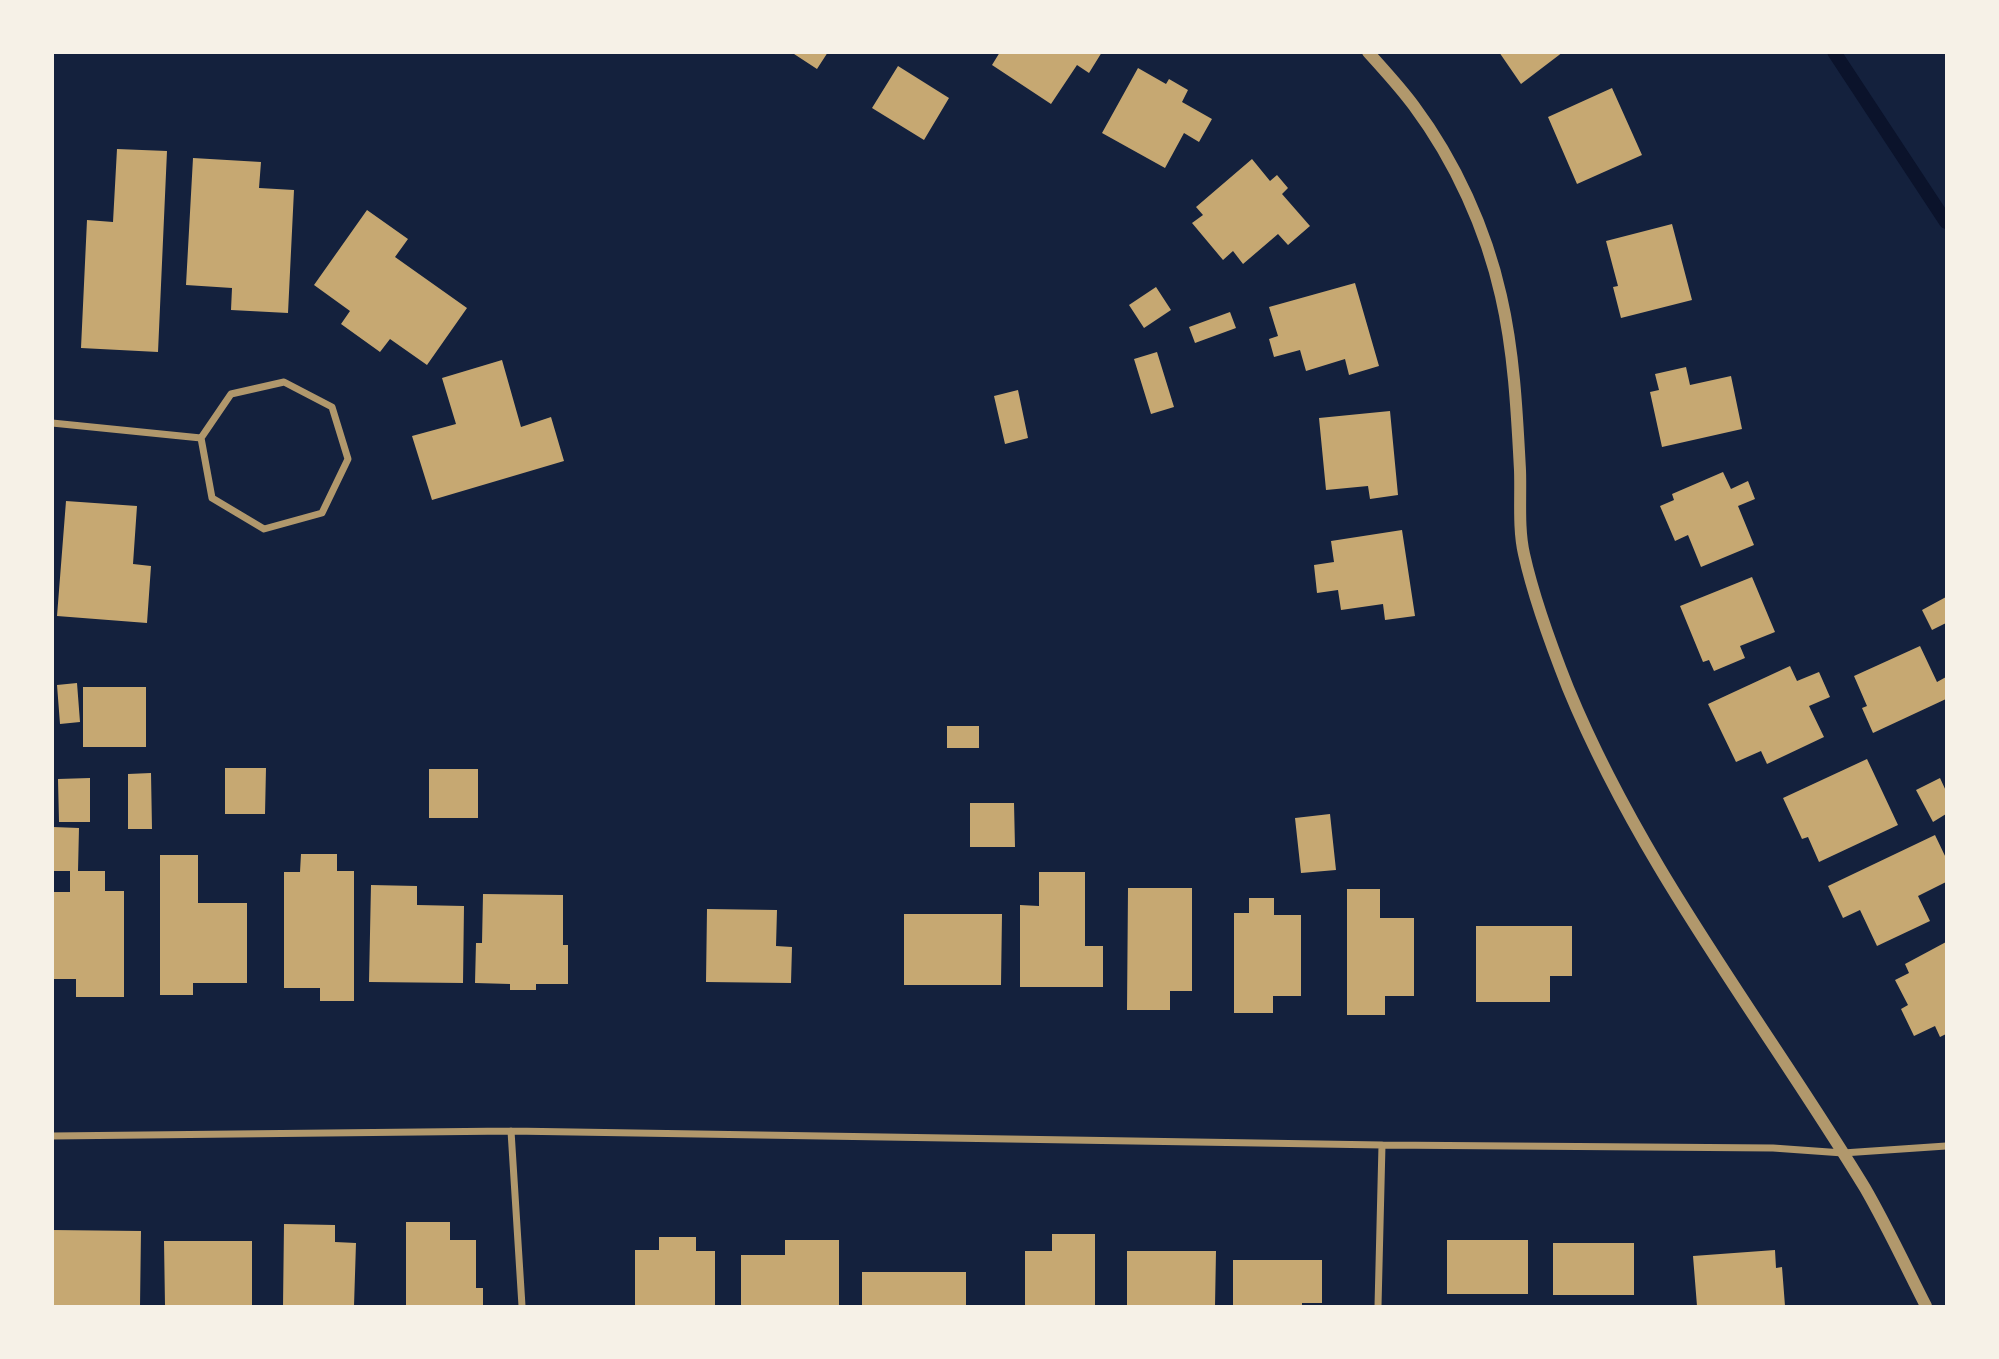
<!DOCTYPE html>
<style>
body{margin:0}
#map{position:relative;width:1999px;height:1359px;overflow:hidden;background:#14213d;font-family:"Crimson Pro",serif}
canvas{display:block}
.frame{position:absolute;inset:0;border:54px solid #f6f1e7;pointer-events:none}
</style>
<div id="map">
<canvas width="1999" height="1359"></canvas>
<div class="frame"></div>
</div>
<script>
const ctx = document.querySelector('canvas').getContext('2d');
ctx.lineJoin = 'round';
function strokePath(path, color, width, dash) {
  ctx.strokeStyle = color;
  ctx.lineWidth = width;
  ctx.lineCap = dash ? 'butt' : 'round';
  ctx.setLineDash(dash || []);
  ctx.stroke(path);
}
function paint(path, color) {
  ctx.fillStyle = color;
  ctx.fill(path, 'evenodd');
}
const stream = new Path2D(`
 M 1834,52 L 1946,222`);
const building = new Path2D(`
 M 791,52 L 828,52 L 817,69 Z
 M 1000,52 L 1102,52 L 1089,73 L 1077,65 L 1051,104 L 992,65 Z
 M 1499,52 L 1563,52 L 1521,84 Z
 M 898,66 L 949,98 L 924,140 L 872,108 Z
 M 1138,68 L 1166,84 L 1169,79 L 1188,90 L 1182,102 L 1212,119 L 1199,142 L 1184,133 L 1165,168 L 1102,133 Z
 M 1612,88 L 1642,155 L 1577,184 L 1548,117 Z
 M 117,149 L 167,151 L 158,352 L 81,348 L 87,220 L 113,222 Z
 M 193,158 L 261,162 L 259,188 L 294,190 L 288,313 L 231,310 L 232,288 L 186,285 Z
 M 1252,159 L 1270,181 L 1277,175 L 1288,188 L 1282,194 L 1310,226 L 1288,245 L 1278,234 L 1243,264 L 1233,251 L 1223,260 L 1192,223 L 1203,215 L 1196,207 Z
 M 367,210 L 408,239 L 395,257 L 467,308 L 427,365 L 390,339 L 380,352 L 341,324 L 350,311 L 314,285 Z
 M 1672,224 L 1692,300 L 1621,318 L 1613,287 L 1618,286 L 1606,241 Z
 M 1355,283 L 1379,366 L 1349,375 L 1345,359 L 1306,371 L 1300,350 L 1274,357 L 1269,339 L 1278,336 L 1269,307 Z
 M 1156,287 L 1171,310 L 1144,328 L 1129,305 Z
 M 1230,312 L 1236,328 L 1195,343 L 1189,327 Z
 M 1157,352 L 1174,407 L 1151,414 L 1134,359 Z
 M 502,360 L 521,427 L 551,417 L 564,461 L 432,500 L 412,436 L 456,424 L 442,378 Z
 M 1686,367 L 1690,385 L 1731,376 L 1742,429 L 1662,447 L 1650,392 L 1659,390 L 1655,374 Z
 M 1018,390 L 1028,438 L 1005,444 L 994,396 Z
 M 1390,411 L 1398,495 L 1370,499 L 1368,486 L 1326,490 L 1319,418 Z
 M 1723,472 L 1731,489 L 1748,481 L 1755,499 L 1738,506 L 1754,545 L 1701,567 L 1688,535 L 1675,541 L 1660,506 L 1674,500 L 1672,494 Z
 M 66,501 L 137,506 L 133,564 L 151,566 L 147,623 L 57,616 Z
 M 1402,530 L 1415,616 L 1385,620 L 1383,604 L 1341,610 L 1338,590 L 1317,593 L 1314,565 L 1334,562 L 1331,541 Z
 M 1752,577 L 1775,632 L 1740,646 L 1745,658 L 1714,671 L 1709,660 L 1703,662 L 1680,606 Z
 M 1946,597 L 1946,623 L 1932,630 L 1922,610 Z
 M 1920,646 L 1937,682 L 1946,677 L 1946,699 L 1873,733 L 1862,708 L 1867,706 L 1854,676 Z
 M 1790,666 L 1797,681 L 1819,672 L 1830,697 L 1809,706 L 1824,737 L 1767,764 L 1761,751 L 1736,762 L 1708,704 Z
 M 77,683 L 80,722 L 60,724 L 57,685 Z
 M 83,687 L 146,687 L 146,747 L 83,747 Z
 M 947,726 L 979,726 L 979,748 L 947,748 Z
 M 1867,759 L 1898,825 L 1819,862 L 1808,837 L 1802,839 L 1783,798 Z
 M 225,768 L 266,768 L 265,814 L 225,814 Z
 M 429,769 L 478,769 L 478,818 L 429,818 Z
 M 151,773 L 152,829 L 128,829 L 128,774 Z
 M 90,778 L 90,822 L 59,822 L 58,779 Z
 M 1940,778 L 1946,791 L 1946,814 L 1933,822 L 1916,790 Z
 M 970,803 L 1014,803 L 1015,847 L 970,847 Z
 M 1330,814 L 1336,870 L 1301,873 L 1295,818 Z
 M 53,827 L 79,828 L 78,871 L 105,871 L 105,891 L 124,891 L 124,997 L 76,997 L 76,979 L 52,979 L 52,892 L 70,892 L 70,871 L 53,871 Z
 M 1935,835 L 1946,858 L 1946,882 L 1918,896 L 1930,921 L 1877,946 L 1860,910 L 1843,918 L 1828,886 Z
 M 301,854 L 337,854 L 337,871 L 354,871 L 354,1001 L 320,1001 L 320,988 L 284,988 L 284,872 L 300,872 Z
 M 160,855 L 198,855 L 198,903 L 247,903 L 247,983 L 193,983 L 193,995 L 160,995 Z
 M 1039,872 L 1085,872 L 1085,946 L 1103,946 L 1103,987 L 1020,987 L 1020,905 L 1039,906 Z
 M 371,885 L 417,886 L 417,905 L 464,906 L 463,983 L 369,982 Z
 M 1128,888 L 1192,888 L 1192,991 L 1170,991 L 1170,1010 L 1127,1010 Z
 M 1347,889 L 1380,889 L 1380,918 L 1414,918 L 1414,996 L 1385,996 L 1385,1015 L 1347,1015 Z
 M 483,894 L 563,895 L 563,945 L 568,945 L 568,984 L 536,984 L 536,990 L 510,990 L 510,984 L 475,983 L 476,943 L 482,943 Z
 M 1249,898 L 1274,898 L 1274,915 L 1301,915 L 1301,996 L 1273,996 L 1273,1013 L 1234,1013 L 1234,913 L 1249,913 Z
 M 707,909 L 777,910 L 776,946 L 792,947 L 791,983 L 706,982 Z
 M 904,914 L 1002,914 L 1001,985 L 904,985 Z
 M 1476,926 L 1572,926 L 1572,976 L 1550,976 L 1550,1002 L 1476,1002 Z
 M 1946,942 L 1946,1034 L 1940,1037 L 1935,1026 L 1914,1036 L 1901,1009 L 1908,1005 L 1895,980 L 1909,973 L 1905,964 Z
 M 406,1222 L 450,1222 L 450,1240 L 476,1240 L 476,1288 L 483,1288 L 483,1306 L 406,1306 Z
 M 284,1224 L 335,1225 L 335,1242 L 356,1243 L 354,1306 L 283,1306 Z
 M 52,1230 L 141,1231 L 140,1306 L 52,1306 Z
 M 1052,1234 L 1095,1234 L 1095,1306 L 1025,1306 L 1025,1251 L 1052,1251 Z
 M 659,1237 L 696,1237 L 696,1251 L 715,1251 L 715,1306 L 635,1306 L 635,1250 L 659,1250 Z
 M 785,1240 L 839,1240 L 839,1306 L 741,1306 L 741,1255 L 785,1255 Z
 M 1447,1240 L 1528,1240 L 1528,1294 L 1447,1294 Z
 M 164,1241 L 252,1241 L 252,1306 L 165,1306 Z
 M 1553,1243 L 1634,1243 L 1634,1295 L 1553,1295 Z
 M 1775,1250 L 1776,1268 L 1782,1267 L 1785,1306 L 1697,1306 L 1693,1256 Z
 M 1127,1251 L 1216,1251 L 1215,1306 L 1127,1306 Z
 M 1233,1260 L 1322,1260 L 1322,1303 L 1302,1303 L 1302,1306 L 1233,1306 Z
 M 862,1272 L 966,1272 L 966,1306 L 862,1306 Z`);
const minor = new Path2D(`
 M 284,382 L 332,407 L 348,459 L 322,513 L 264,529 L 212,498 L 201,438 L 231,394 Z
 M 52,423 L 201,438
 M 511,1131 L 522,1306
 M 52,1136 L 511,1131 L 1382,1145 L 1773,1148 L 1843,1153 L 1946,1146
 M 1378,1306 L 1382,1145`);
const tertiary = new Path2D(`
 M 1368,52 C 1384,70 1400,87 1414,106 C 1455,161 1486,229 1501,296 C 1514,352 1517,413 1520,470 C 1521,497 1518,528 1524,554 C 1534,599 1551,645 1568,688 C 1642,868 1764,1022 1865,1188 C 1887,1226 1906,1267 1926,1306`);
strokePath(stream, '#0b132b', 14);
paint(building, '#c6a872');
strokePath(minor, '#b1986c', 7);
strokePath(tertiary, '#b1986c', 12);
</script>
